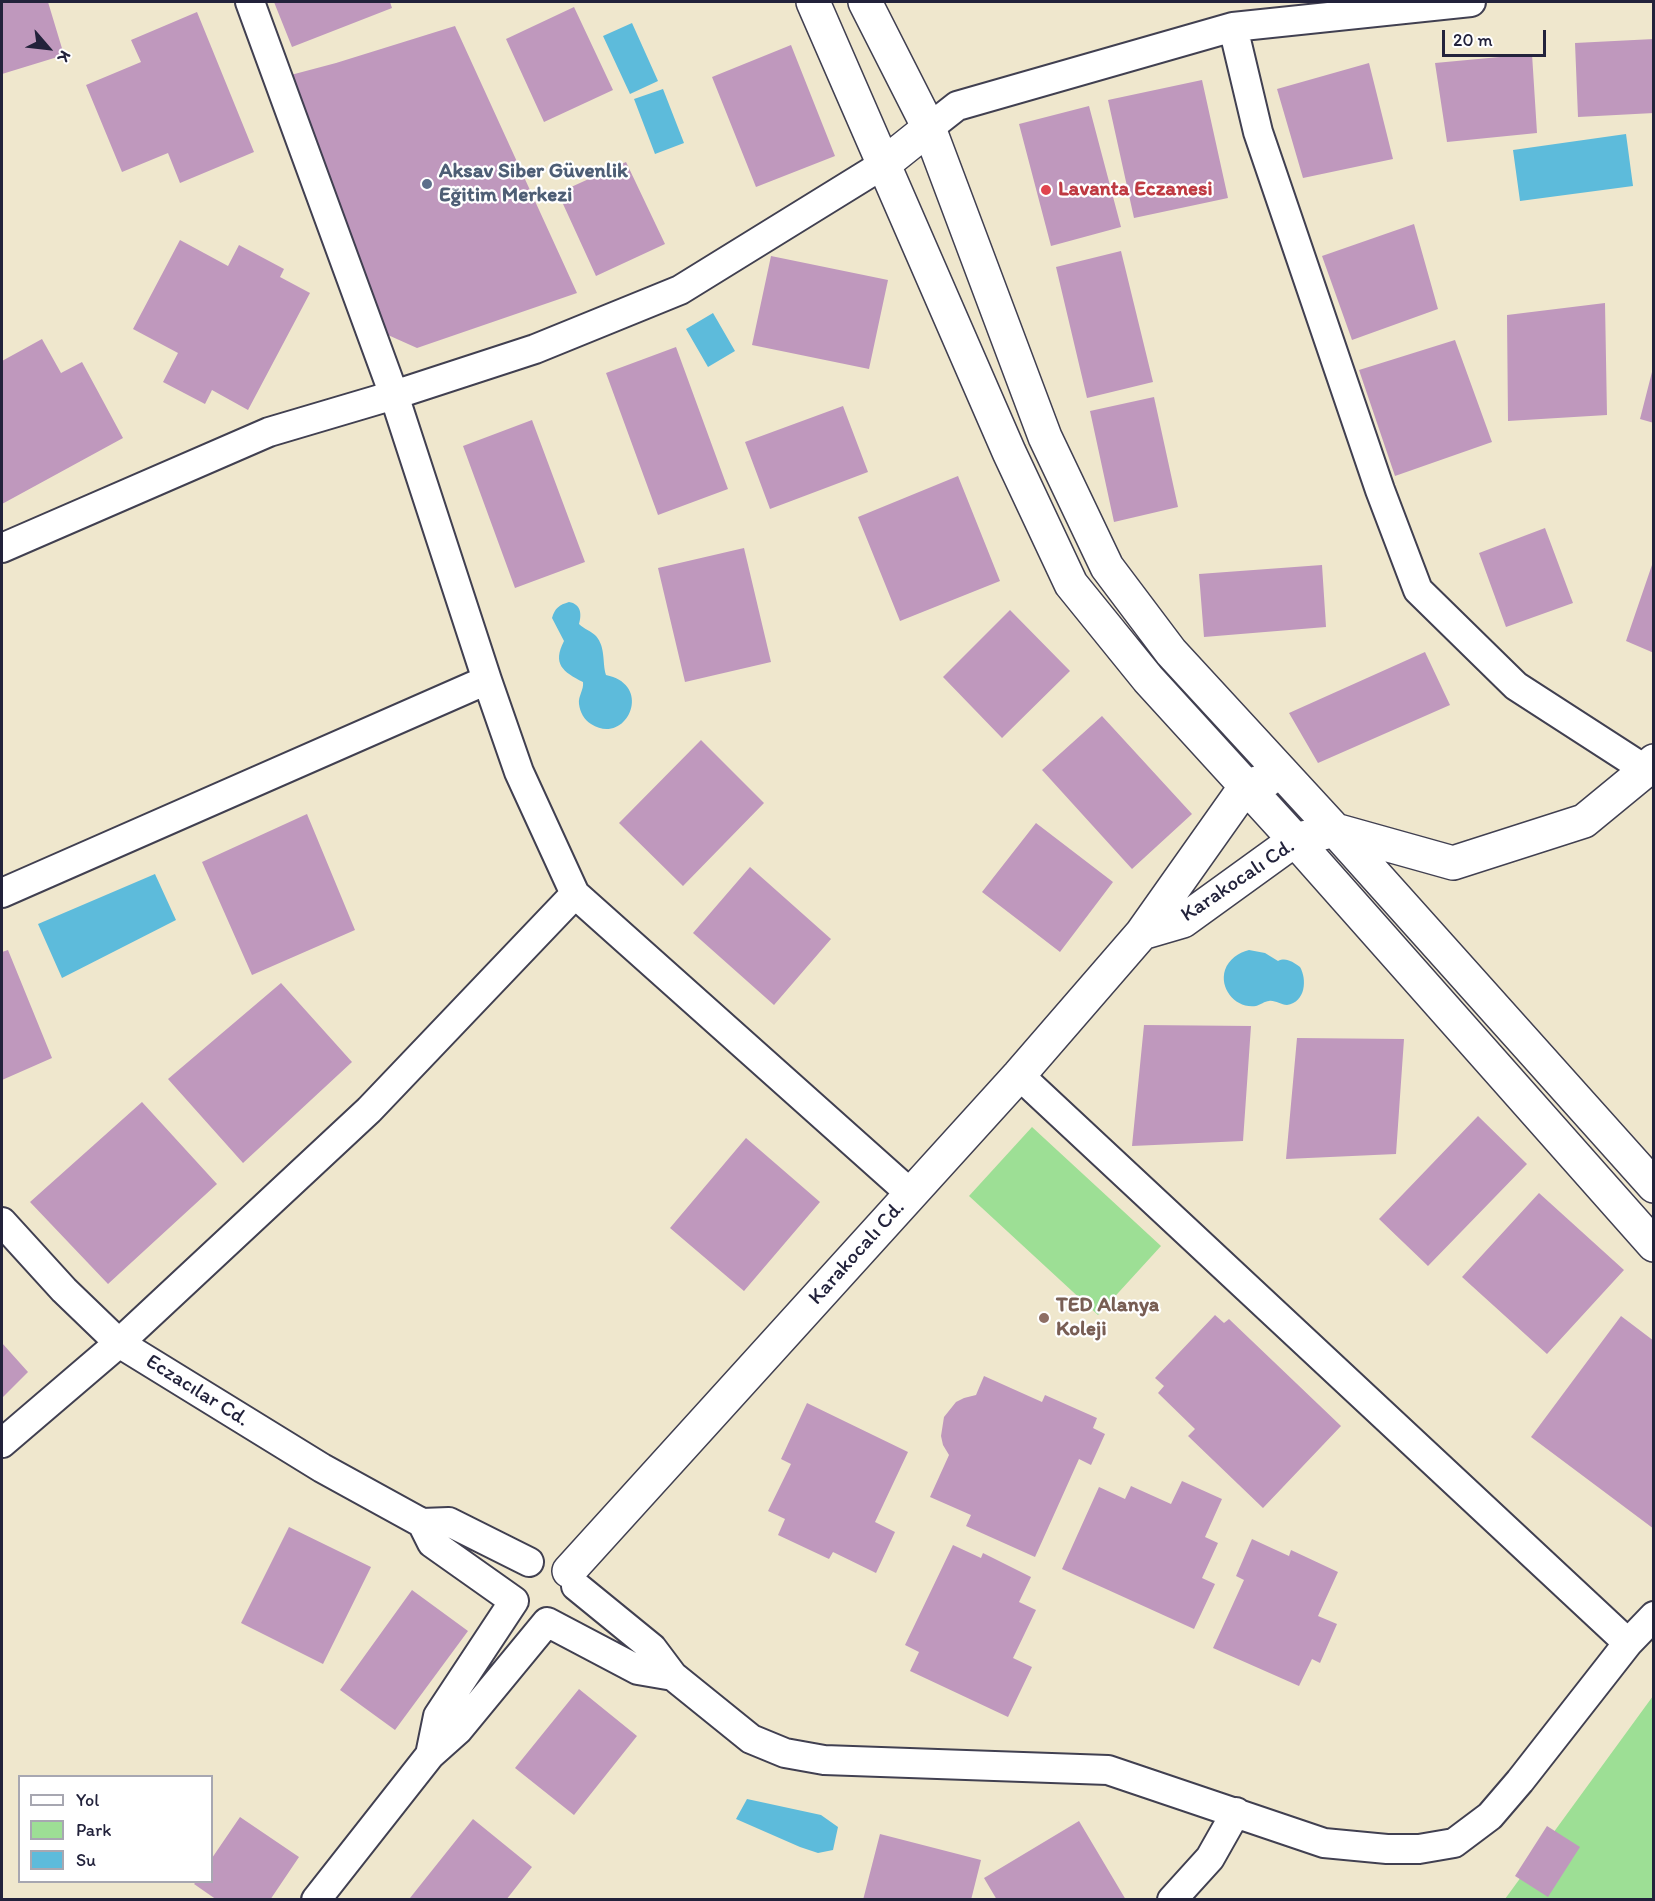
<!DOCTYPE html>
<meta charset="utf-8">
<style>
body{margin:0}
#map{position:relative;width:1655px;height:1901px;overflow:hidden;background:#efe7cd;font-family:Itim,sans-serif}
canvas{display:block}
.frame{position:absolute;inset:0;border:3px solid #22223b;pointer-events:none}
.legend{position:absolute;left:18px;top:1775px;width:195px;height:108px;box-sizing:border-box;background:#fff;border:2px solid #a7a7b1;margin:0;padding:8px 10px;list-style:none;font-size:18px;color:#22223b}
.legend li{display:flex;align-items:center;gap:12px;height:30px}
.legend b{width:30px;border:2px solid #a7a7b1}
.north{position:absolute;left:18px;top:18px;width:60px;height:60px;-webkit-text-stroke:4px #fff;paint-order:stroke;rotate:118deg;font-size:16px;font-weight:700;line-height:24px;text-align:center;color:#22223b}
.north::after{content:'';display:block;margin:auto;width:21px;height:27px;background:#22223b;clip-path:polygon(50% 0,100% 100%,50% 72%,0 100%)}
.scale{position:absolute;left:1442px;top:30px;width:104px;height:27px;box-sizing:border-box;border:3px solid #22223b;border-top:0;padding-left:8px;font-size:18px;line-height:21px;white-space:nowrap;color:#22223b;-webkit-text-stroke:4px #fff;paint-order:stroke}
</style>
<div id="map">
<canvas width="1655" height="1901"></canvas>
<div class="frame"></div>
<ul class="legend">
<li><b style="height:8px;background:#fff"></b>Yol</li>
<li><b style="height:16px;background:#9ddf95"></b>Park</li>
<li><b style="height:16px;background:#5dbbdb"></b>Su</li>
</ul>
<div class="north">K</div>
<div class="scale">20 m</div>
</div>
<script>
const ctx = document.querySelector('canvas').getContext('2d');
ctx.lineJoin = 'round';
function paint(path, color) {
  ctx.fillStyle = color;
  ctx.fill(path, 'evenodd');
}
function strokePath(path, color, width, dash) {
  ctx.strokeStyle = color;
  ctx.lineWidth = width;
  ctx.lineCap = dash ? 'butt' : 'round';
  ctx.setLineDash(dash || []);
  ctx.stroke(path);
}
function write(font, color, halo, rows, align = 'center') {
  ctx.font = font + ' Itim,sans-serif';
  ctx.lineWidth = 4.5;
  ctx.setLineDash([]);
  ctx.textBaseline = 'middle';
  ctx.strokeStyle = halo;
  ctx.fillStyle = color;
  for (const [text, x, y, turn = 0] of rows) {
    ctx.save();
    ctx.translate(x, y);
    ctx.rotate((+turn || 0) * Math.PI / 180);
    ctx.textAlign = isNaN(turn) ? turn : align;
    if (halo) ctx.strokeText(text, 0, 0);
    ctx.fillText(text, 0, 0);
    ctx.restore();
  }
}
const green = new Path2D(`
 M 1032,1127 L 1161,1246 L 1098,1315 L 969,1196 Z
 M 1653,1696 L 1653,1899 L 1505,1899 Z`);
const water = new Path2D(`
 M 632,23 L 658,81 L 630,94 L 603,36 Z
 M 663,89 L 684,143 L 655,154 L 634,99 Z
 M 1626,134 L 1633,186 L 1520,201 L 1513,150 Z
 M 713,313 L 735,351 L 708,367 L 686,329 Z
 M 569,602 C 581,604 582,614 579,624 C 584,629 591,631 596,636 C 606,648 602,662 606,675 C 655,685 626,747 591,724 C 584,720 580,712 579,704 C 578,696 584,690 583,682 C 563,672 552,664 564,641 L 552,618 C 555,608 559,605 569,602 Z
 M 155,874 L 176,920 L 62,978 L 38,924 Z
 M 1249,950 L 1265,953 L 1278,961 C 1286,957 1293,962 1300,967 C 1307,979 1306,1002 1287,1005 C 1281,1005 1275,1000 1269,1001 C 1265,1001 1260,1005 1256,1006 C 1236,1009 1219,989 1225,970 C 1229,959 1238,953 1249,950 Z
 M 747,1799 L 821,1815 L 838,1827 L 833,1850 L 818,1853 L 800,1847 L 736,1819 Z`);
const building = new Path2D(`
 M 2,2 L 48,2 L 64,55 L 2,74 Z
 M 274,2 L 390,2 L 392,8 L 292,47 Z
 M 574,7 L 613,90 L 544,122 L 506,39 Z
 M 197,12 L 254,152 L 180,183 L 168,153 L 122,172 L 86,85 L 141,62 L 131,40 Z
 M 455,26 L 577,293 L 417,348 L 379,331 L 287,76 L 336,63 Z
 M 1654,39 L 1654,113 L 1578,117 L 1575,43 Z
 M 791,45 L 835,156 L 756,187 L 712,77 Z
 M 1532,54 L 1537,133 L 1447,142 L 1435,63 Z
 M 1369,63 L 1393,159 L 1303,178 L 1277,89 Z
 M 1202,80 L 1228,198 L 1134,218 L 1108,100 Z
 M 1089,106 L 1121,227 L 1051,246 L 1019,124 Z
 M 626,162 L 665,244 L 596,276 L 558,193 Z
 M 1414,224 L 1438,309 L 1352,340 L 1322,256 Z
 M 180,240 L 228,266 L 239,245 L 284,269 L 280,277 L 310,293 L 248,410 L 212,390 L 205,404 L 163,382 L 178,353 L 133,329 Z
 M 1121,251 L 1153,382 L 1087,398 L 1056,267 Z
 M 771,256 L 888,280 L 869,369 L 752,345 Z
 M 1605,303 L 1607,415 L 1508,421 L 1507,315 Z
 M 42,339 L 61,373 L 82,362 L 123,438 L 2,504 L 2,361 Z
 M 1455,340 L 1492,442 L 1395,476 L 1359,370 Z
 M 676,347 L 728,489 L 658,515 L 606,373 Z
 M 1653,368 L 1654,368 L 1654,423 L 1640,419 Z
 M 1154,397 L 1178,507 L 1114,522 L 1090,411 Z
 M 843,406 L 868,472 L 770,509 L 745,442 Z
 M 532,420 L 585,562 L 515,588 L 463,446 Z
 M 958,476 L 1000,581 L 900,621 L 858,517 Z
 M 1545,528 L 1573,603 L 1506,627 L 1479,553 Z
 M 744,548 L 771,662 L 685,682 L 658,568 Z
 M 1653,562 L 1654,562 L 1654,653 L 1626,641 Z
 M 1322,565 L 1326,627 L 1204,637 L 1199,574 Z
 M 1010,610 L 1070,671 L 1002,738 L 943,677 Z
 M 1425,652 L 1450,705 L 1318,763 L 1289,713 Z
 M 1102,716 L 1192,814 L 1132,869 L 1042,770 Z
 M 701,740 L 764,803 L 683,886 L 619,823 Z
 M 307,814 L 355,930 L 252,975 L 202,862 Z
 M 1036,823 L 1113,882 L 1060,952 L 982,892 Z
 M 750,867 L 831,939 L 774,1005 L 693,933 Z
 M 8,950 L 52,1058 L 2,1080 L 2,952 Z
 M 281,983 L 352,1062 L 243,1163 L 168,1079 Z
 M 1144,1025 L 1251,1026 L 1243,1141 L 1132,1146 Z
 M 1297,1038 L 1404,1039 L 1396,1154 L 1286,1159 Z
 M 142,1102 L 217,1184 L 108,1284 L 30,1202 Z
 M 1478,1116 L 1527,1164 L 1428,1266 L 1379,1219 Z
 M 746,1138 L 820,1202 L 744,1291 L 670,1228 Z
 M 1539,1193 L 1624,1270 L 1547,1354 L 1462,1277 Z
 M 1215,1315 L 1224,1323 L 1229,1319 L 1341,1426 L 1263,1508 L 1188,1436 L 1195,1429 L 1158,1393 L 1164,1386 L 1155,1378 Z
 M 1621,1316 L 1654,1341 L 1654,1529 L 1531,1437 Z
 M 2,1343 L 28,1372 L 2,1398 Z
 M 984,1376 L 1042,1402 L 1045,1395 L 1097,1418 L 1093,1428 L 1105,1434 L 1091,1465 L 1079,1459 L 1035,1557 L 966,1526 L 971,1515 L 930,1497 L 949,1455 L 943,1445 L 941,1436 L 944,1417 L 956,1402 L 964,1398 L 976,1395 Z
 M 807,1403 L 908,1452 L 875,1522 L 895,1532 L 876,1573 L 833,1552 L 829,1559 L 778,1535 L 785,1519 L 768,1511 L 791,1464 L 781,1459 Z
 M 1182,1481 L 1222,1499 L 1205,1537 L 1218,1543 L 1202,1578 L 1215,1584 L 1194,1629 L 1062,1569 L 1099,1487 L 1125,1499 L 1131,1486 L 1171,1504 Z
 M 289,1527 L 371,1567 L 323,1664 L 241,1623 Z
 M 1252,1539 L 1289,1556 L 1291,1550 L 1338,1572 L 1318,1616 L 1337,1624 L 1320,1663 L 1312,1659 L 1299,1686 L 1213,1648 L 1244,1580 L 1236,1576 Z
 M 953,1545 L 981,1558 L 983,1553 L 1031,1577 L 1019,1602 L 1036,1610 L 1013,1658 L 1032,1667 L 1008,1717 L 910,1671 L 919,1652 L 905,1645 Z
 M 412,1590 L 468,1631 L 395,1730 L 340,1690 Z
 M 579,1689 L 637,1736 L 574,1815 L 515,1768 Z
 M 240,1817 L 299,1857 L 270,1900 L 217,1900 L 194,1884 L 196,1882 L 212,1882 L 212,1858 Z
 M 473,1819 L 532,1867 L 506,1900 L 411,1900 L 410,1898 Z
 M 1079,1821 L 1126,1900 L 997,1900 L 984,1878 Z
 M 1547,1826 L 1580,1847 L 1548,1897 L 1515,1876 Z
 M 880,1834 L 981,1860 L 971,1900 L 863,1900 Z`);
const street = new Path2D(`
 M 250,2 L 394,395 L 487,680 L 519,772 L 575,894 L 911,1194
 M 1233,27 L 1258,132 L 1380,490 L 1418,590 L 1516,686 L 1646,770
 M 929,128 L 957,106 L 1233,27 L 1471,2
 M 2,548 L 269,432 L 394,395 L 535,349 L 680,290 L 884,164
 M 2,893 L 487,680
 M 1019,1075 L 1628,1643
 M 2,1222 L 64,1290 L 119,1343 L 322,1468 L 422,1523
 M 2,1443 L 119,1343 L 369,1110 L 575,894
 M 529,1562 L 449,1522 L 422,1523 L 432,1543 L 514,1601 L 438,1716 L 430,1755 L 458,1730 L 547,1622 L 638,1670 L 673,1676 L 652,1648 L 576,1586
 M 673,1676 L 751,1739 L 785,1753 L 824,1760 L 1108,1770 L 1324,1843 L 1387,1849 L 1419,1849 L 1454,1843 L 1490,1816 L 1520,1781 L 1628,1643 L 1654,1616
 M 316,1900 L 430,1755
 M 1172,1900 L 1210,1858 L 1236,1812`);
const secondary = new Path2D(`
 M 813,2 L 1009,452 L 1071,584 L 1148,679 L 1295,840 L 1654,1245
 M 865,2 L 929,128 L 1045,437 L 1107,567 L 1171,652 L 1335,830 L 1654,1186
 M 884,164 L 929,128
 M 1267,780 L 1246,786 L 1142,933 L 1183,921 L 1295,840 L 1335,830 L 1453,863 L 1584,821 L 1646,770 L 1654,761
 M 569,1571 L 1019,1075 L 1142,933`);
const markers = [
 [427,184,6,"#5c6f8a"],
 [1046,190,6,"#e0444e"],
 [1044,1318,6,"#8d6e63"]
];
const serviceNames = [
 ["Aksav Siber Güvenlik",439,172],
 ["Eğitim Merkezi",439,196]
];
const healthNames = [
 ["Lavanta Eczanesi",1058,190]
];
const streetNames = [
 ["Karakocalı Cd.",1238,881,-34],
 ["Karakocalı Cd.",857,1253,-48],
 ["Eczacılar Cd.",197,1391,32]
];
const educationNames = [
 ["TED Alanya",1056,1306],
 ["Koleji",1056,1330]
];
paint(green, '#9ddf95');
paint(water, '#5dbbdb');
paint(building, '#bf98bd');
strokePath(street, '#414051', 32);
strokePath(secondary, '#414051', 36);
strokePath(street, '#fff', 28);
strokePath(secondary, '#fff', 33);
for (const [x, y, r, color] of markers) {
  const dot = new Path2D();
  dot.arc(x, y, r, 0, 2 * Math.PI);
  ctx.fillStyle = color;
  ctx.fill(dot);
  strokePath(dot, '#fff', 2);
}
write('bold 21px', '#4e5e75', '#fff', serviceNames, 'left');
write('bold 21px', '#be3a42', '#fff', healthNames, 'left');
write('21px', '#22223b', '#fff', streetNames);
write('bold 21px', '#785e54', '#fff', educationNames, 'left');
</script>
